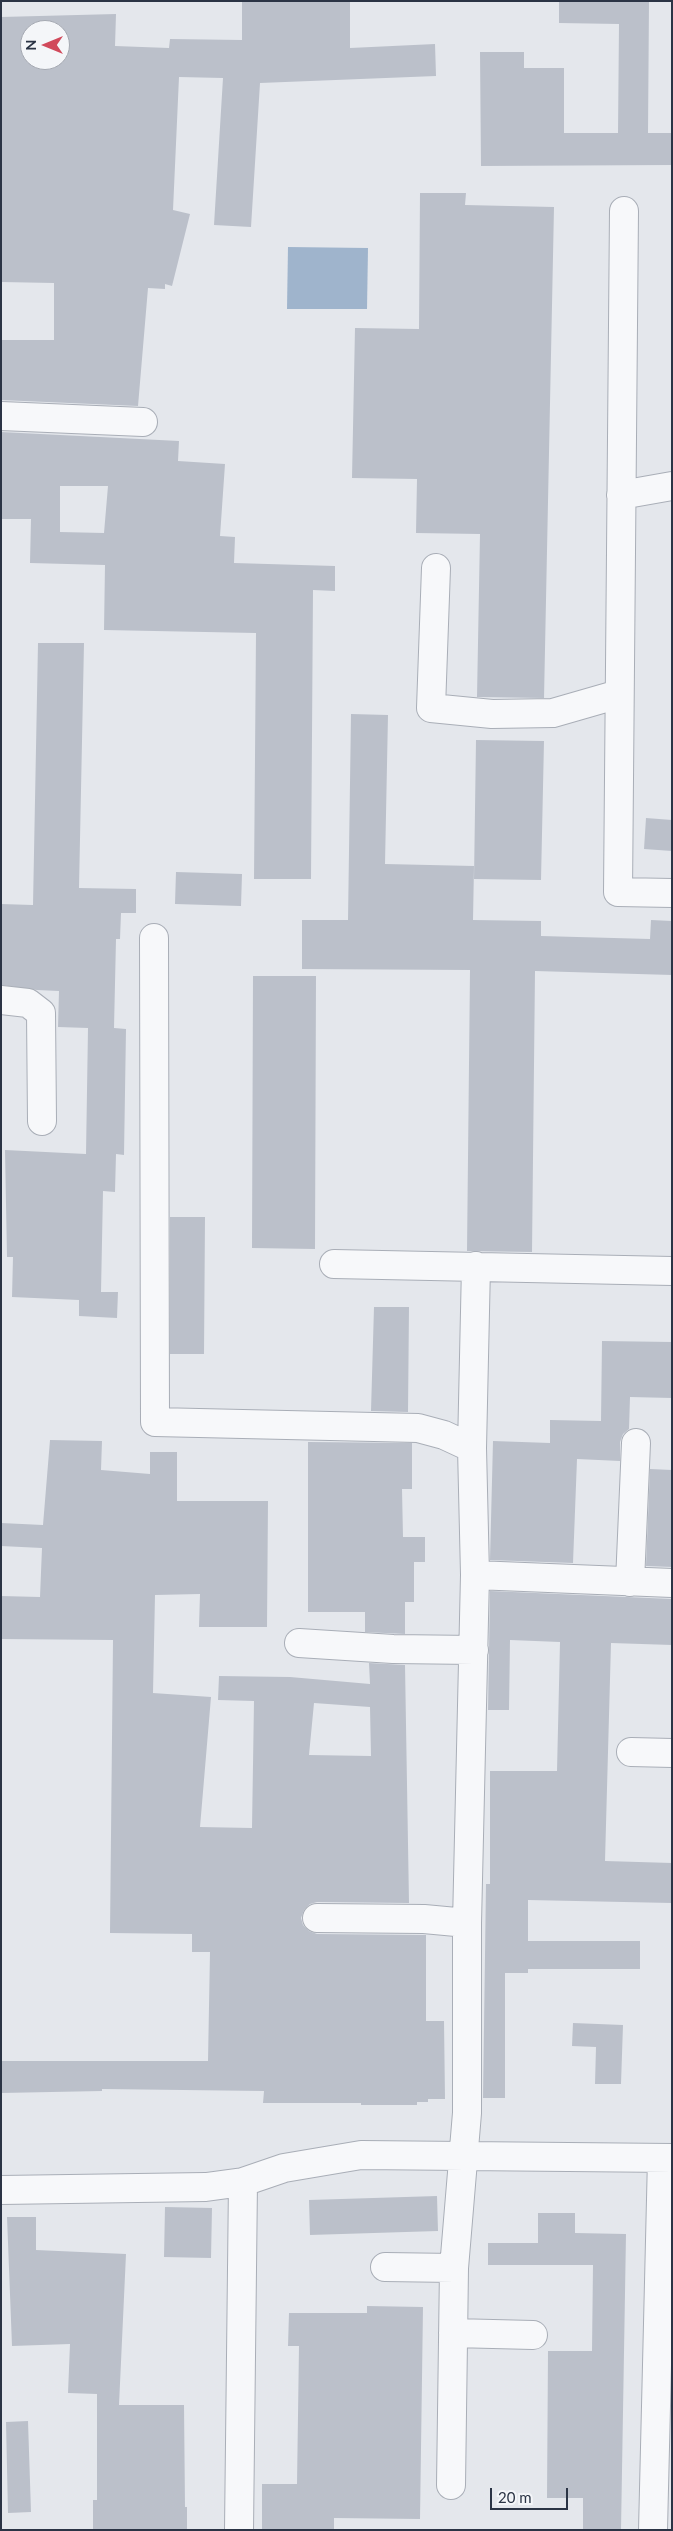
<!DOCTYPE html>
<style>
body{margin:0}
#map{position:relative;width:673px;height:2531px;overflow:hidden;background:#e4e7ec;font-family:Lato,sans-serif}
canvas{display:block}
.frame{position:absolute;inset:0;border:2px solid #2b3445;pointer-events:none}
.north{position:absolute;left:20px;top:20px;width:50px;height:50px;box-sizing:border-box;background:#f4f6f9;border:1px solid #a4a8b1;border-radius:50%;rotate:270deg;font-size:14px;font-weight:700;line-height:20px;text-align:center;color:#2b3445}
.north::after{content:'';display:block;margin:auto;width:18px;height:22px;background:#d1495b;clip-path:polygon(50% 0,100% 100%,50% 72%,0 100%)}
.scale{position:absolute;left:490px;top:2488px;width:78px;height:22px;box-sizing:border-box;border:2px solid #2b3445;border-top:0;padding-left:6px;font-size:15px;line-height:18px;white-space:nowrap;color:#2b3445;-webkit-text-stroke:4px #f4f6f9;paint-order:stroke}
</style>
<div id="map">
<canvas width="673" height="2531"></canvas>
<div class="frame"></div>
<div class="north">N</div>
<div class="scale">20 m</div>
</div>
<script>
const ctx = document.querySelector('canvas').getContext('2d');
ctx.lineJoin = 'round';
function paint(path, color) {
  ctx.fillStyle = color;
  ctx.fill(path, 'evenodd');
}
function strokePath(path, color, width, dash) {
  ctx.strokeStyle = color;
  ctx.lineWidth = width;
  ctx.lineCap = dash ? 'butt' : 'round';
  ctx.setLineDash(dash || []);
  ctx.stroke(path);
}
const water = new Path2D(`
 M 288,247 L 368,248 L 367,309 L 287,309 Z`);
const building = new Path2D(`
 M 242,1 L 350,2 L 350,48 L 435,44 L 436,76 L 260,83 L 251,227 L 214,225 L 223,78 L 179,77 L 173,210 L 190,214 L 172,286 L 165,284 L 165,289 L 148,288 L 138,406 L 1,400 L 1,340 L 54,340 L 54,283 L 1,282 L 1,17 L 116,14 L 115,46 L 169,48 L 170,39 L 242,40 ZM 30,30 L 60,30 L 60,60 L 30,60 Z
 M 559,1 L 649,1 L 648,133 L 672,133 L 672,165 L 481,166 L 480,52 L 524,52 L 524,68 L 564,68 L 564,133 L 618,133 L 619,24 L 559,23 Z
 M 420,193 L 466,193 L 465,205 L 554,207 L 544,698 L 477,697 L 480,534 L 416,533 L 417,479 L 352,478 L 355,328 L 419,329 Z
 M 1,432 L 179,441 L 178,461 L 225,464 L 220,536 L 235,537 L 234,563 L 335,566 L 335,591 L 313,590 L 311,879 L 254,879 L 256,633 L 104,630 L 105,565 L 30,563 L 31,519 L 1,519 ZM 60,486 L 108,486 L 104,533 L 60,532 Z
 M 38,643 L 84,643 L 79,888 L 136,889 L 136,913 L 121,913 L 120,939 L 116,939 L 114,1028 L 126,1029 L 124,1155 L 116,1154 L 115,1192 L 103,1191 L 101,1292 L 118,1292 L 117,1318 L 79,1316 L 79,1300 L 12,1297 L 13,1257 L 7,1257 L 5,1150 L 86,1154 L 88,1028 L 58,1027 L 59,991 L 37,990 L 1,985 L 1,904 L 33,905 Z
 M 351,714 L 388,715 L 385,864 L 474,866 L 473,920 L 541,921 L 541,936 L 650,939 L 651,920 L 672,921 L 672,975 L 535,971 L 532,1252 L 467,1251 L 470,970 L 302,969 L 302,920 L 348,920 Z
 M 476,740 L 544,741 L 541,880 L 474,879 Z
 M 646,818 L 672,820 L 672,851 L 644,849 Z
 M 176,872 L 242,874 L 241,906 L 175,904 Z
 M 253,976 L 316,976 L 315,1249 L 252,1248 Z
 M 170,1217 L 205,1217 L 204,1354 L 170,1354 Z
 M 374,1307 L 409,1307 L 408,1412 L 371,1411 Z
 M 602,1341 L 672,1342 L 672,1398 L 630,1397 L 629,1429 L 623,1434 L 620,1442 L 620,1461 L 577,1459 L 573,1563 L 490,1560 L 493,1441 L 550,1443 L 550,1420 L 601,1421 Z
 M 50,1440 L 102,1441 L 101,1470 L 150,1474 L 150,1452 L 177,1452 L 177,1501 L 268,1501 L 267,1627 L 199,1627 L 200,1594 L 155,1595 L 153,1693 L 211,1697 L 200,1827 L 252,1828 L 254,1701 L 218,1700 L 219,1676 L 290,1677 L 370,1684 L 369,1663 L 405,1665 L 409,1903 L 317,1902 L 310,1904 L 304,1910 L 301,1918 L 303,1925 L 309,1931 L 317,1934 L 426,1935 L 426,2021 L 444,2021 L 445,2099 L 428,2099 L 428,2102 L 417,2102 L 417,2105 L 361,2105 L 361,2103 L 263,2103 L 264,2091 L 102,2089 L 102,2091 L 1,2093 L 1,2061 L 208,2061 L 210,1952 L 192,1952 L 192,1934 L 110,1933 L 113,1640 L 1,1639 L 1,1596 L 40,1597 L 42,1548 L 1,1546 L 1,1523 L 43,1525 ZM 314,1703 L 370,1707 L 371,1756 L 309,1755 Z
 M 308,1442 L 412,1443 L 412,1489 L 402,1489 L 403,1537 L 425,1537 L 425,1562 L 414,1562 L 414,1602 L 405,1602 L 405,1634 L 365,1632 L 365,1612 L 308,1612 Z
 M 650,1469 L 672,1470 L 672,1567 L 646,1566 Z
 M 490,1591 L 672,1599 L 672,1645 L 611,1643 L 605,1861 L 672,1863 L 672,1903 L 528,1900 L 528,1941 L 640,1941 L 640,1969 L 528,1969 L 528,1973 L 505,1973 L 505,2098 L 483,2098 L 486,1884 L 490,1884 L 490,1771 L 557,1771 L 560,1642 L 510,1640 L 509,1710 L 488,1710 Z
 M 573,2023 L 623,2025 L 621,2084 L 595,2084 L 596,2047 L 572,2046 Z
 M 437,2196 L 438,2231 L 310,2235 L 309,2200 Z
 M 165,2207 L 212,2208 L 211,2258 L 164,2257 Z
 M 538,2213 L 575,2213 L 575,2233 L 626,2234 L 621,2530 L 583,2530 L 583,2498 L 547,2498 L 548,2351 L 592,2351 L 593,2265 L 488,2265 L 488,2243 L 538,2243 Z
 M 7,2217 L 36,2217 L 36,2250 L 126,2254 L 119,2405 L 184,2405 L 185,2507 L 187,2507 L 187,2529 L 93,2530 L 93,2500 L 97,2500 L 97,2394 L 68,2393 L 70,2344 L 12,2346 Z
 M 367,2306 L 423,2307 L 420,2519 L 334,2518 L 334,2530 L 262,2530 L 262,2484 L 297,2484 L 299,2346 L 288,2346 L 289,2313 L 367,2313 Z
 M 28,2421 L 31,2512 L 8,2513 L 6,2422 Z`);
const minor = new Path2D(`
 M 624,211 L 618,892 L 672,893
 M 1,416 L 143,422
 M 621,495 L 672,486
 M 436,568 L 431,708 L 492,714 L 553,713 L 619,694
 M 154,938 L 155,1422 L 418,1428 L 444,1435 L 472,1448 L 475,1575 L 467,1923 L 467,2113 L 454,2268 L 451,2485
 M 1,1000 L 28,1003 L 41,1013 L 42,1121
 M 334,1264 L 672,1271
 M 472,1448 L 476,1266
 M 475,1575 L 672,1583
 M 630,1582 L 636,1443
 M 299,1643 L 393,1649 L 474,1650
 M 631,1752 L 672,1753
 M 317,1918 L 424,1919 L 467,1923
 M 1,2190 L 206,2187 L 243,2182 L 284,2168 L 361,2155 L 672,2158
 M 385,2267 L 454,2268
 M 453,2333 L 533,2335
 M 239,2530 L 243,2182
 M 653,2530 L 662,2158`);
paint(water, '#9fb4cc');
paint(building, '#bbc0ca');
strokePath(minor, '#a9aeb7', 30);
strokePath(minor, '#f7f8fa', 28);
</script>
